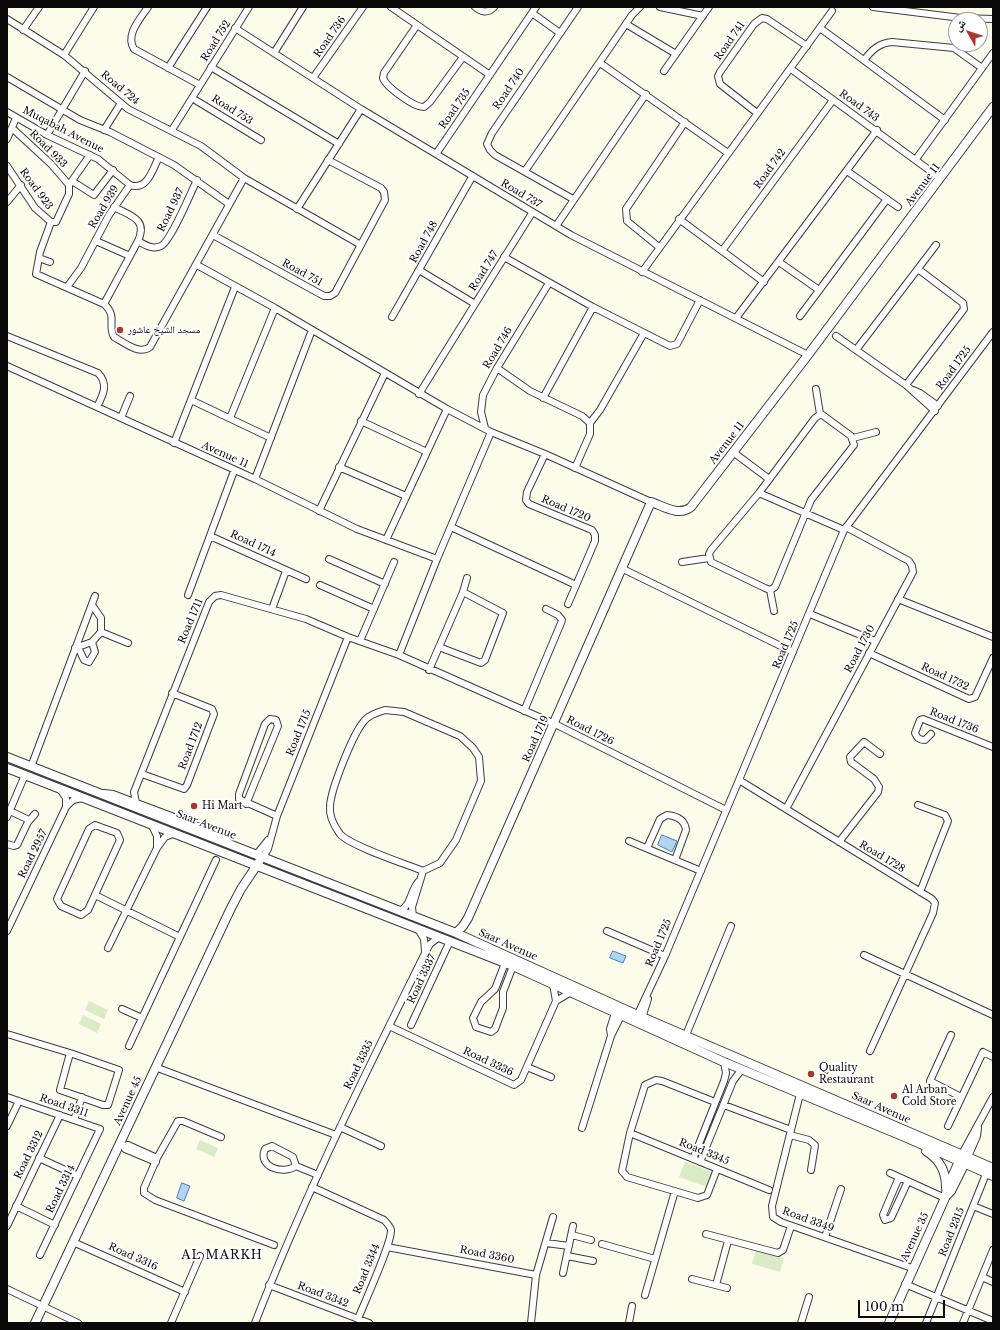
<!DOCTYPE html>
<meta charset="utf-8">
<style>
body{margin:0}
#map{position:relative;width:1000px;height:1330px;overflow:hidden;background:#fdfbe9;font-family:"Libre Baskerville","Noto Naskh Arabic",serif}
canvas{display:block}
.frame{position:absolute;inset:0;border:8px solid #0a0a0a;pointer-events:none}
.north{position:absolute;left:948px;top:12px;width:40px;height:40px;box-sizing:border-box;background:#fff;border:1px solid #9d9d9d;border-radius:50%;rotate:309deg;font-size:11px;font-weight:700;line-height:16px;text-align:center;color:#0a0a0a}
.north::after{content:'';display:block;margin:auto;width:14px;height:18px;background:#ac3730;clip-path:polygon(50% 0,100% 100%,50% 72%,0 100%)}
.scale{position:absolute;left:858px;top:1300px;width:87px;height:18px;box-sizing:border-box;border:2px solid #0a0a0a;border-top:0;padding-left:5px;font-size:12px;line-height:14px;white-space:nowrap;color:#0a0a0a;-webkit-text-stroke:3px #fff;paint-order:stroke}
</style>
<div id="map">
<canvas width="1000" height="1330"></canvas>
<div class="frame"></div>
<div class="north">ش</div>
<div class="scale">100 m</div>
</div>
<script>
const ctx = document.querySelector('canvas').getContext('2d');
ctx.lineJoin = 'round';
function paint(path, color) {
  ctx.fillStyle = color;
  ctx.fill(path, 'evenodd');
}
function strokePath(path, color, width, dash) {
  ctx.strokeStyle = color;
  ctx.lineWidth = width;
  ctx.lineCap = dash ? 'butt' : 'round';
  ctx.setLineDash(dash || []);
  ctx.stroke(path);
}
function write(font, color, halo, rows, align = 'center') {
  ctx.font = font + ' "Libre Baskerville","Noto Naskh Arabic",serif';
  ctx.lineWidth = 4;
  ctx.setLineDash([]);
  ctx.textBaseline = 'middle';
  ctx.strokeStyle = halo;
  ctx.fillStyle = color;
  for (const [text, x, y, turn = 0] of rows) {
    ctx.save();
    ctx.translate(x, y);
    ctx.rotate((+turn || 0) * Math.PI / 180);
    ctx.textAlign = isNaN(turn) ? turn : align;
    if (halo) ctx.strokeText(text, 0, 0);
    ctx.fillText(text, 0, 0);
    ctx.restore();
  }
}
const pitch = new Path2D(`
 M 89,1001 L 108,1010 L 104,1019 L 85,1010 Z
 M 83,1015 L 101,1024 L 97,1033 L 79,1024 Z
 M 200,1140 L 218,1148 L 214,1157 L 196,1149 Z
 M 685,1162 L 713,1172 L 707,1187 L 679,1177 Z
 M 756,1250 L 784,1258 L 780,1272 L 752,1264 Z`);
const water = new Path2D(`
 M 662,835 L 677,841 L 672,852 L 658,845 Z
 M 613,951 L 626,956 L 623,963 L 610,958 Z
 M 182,1183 L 190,1186 L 184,1201 L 177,1198 Z`);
const minor = new Path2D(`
 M 148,7 C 140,19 125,35 134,49 L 200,85
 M 391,7 L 490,75
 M 475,7 C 481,12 488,14 494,7
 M 660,7 L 703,16
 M 873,7 L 961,18 L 993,19
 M 532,13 L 560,33
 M 7,19 L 64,55 L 128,109 L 201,146 L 244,178 L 361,245
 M 626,24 L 676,54
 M 417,25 L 384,73 L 383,78 C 386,87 415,108 424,107 L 430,102 L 463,57
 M 235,28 L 361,109 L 571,235 L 808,355
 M 820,28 L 945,120
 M 23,30 L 39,7
 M 274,53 L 303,7
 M 64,55 L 94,7
 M 864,60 C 872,50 879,43 892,42 L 954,48 L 982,68
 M 600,63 L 728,153
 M 211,67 L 339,144
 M 168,68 L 207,7
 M 791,69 L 940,178
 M 664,71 L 709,7
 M 7,77 L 80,120 L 110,132 L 174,165 L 229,204
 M 313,78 L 363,7
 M 192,98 L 261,140
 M 7,112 L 47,135 L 98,159 L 130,185 C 147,191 152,171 158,159
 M 757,113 L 720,84 L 718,76 L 720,72 L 754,24 L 762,18 L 767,19 L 807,46
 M 12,128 L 51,164 L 69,185
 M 104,130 L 121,103
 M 172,130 L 249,7
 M 47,135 L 85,71
 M 7,139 L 16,118
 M 436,154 L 536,7
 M 916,159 L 993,53
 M 7,166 L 35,208 L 51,222
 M 525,171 L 632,15 L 640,7
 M 847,171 L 898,207
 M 72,181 L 94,195 L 113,170
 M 573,199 L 495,155 L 490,150 L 487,144 L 492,133 L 578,7
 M 7,202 L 21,185
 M 297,209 L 361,109
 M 679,219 L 764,282
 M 51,222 L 40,252 L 36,274 L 104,304 C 118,316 107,326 114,337 C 125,343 139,355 150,347 L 244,178
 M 51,222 L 56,222 L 69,194 L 69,185 L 90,155
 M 556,226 L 646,94
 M 213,235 L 324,296 L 330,296 L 335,293 L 385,200 L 384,192 L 381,188 L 328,160
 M 96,241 L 130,256
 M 138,241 C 145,245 153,250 161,246 C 171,241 191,192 197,180
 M 659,247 L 627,221 L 626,209 L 685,122
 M 722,251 L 833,100
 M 504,257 L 593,307 L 670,346 L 677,344 L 700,300
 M 39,258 L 50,262
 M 779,262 L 819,290
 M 197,265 L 275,308 L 447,409 L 491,432 L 545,454 L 651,502
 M 419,270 L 475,304 L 532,213
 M 642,272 L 832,11
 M 67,287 L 81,268 L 109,215 L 130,185
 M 104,304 L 138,241 C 148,219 131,216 114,207
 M 800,316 L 887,199
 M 392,317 L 472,177
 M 736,318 L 877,130
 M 7,336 L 98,373 C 109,384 103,395 97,407
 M 836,336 L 906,385 L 935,411
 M 856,350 L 936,245
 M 7,366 L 255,479 L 357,529 L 437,559
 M 497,368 L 530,391 L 582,416 L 590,423 L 590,434 L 575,468
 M 906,385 L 964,309 L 963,303 L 918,269
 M 816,389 L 820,414
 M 913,390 L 920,393 L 938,406
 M 419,394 L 475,304
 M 543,398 L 593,307
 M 191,400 L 271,438
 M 821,414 L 851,436 L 854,445 L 811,500 L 775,587 L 770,590 L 765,588 L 711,562 L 709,554 L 711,550 L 759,493 L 815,418 Z
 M 121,418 L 130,396
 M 230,418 L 275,308
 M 361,421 L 427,452
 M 590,423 L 600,410 L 644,333
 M 485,428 L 481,412 L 483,395 L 497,368 L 549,283
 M 853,438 L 876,432
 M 174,443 L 235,287
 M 733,452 L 769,479
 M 545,454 L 527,492 L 526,500 L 529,504 L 592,530 L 595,535 L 595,541 L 568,604
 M 339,467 L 406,496
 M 255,479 L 312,330
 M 759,493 L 844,530
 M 319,511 L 385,373
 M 451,527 L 576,585
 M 210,536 L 306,579
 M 386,540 L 447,409
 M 329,559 L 385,584
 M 682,562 L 709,558
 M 621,568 L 793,652
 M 320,585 L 374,609
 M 770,590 L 774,611
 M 463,592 L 503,613 L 485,660 L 481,663 L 439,647 Z
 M 463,592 L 467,578
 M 188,595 L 234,471
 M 898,599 L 993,637
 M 272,609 L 286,571
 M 810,614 L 875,641
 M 101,632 L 128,643
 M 360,641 L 394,562
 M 78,647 L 84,660 L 89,662 L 95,652 L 92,642
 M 75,648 L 92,642 L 101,632 L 101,618 L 92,605
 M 869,653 L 969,699 L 975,697 L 993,658
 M 399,655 L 437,559 L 491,432
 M 429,670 L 439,647
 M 385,710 L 404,712 L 460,736 L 473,748 L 479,757 L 481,781 L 456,840 L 440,863 L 423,871 C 406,864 350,846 340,834 C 334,826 329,816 330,806 C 331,789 354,730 366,719 C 371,714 379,712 385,710 Z
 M 524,711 L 561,623 L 562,620 L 558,615 L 546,609
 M 931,734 L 925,740 C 919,740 917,738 915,733 L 920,720 L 923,719 L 993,747
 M 31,767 L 95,596
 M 142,774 L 184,789 L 187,785 L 214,714 L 212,709 L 172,693
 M 739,780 L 932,899 L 935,903 L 933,913 L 870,1051
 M 60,789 L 66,798 L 66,807
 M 104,793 L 113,794 L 214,832 L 229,842
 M 136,803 L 134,792 L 209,602 L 215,596 L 221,595 L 306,619 L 348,637 L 399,655 L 557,725 L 726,810
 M 246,804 L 278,726 L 276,720 L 270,719 L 265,724 L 239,794 L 239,799 L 277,816
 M 918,805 L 945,815 L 948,821 L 920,892
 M 786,809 L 913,572 L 912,566 L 909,561 L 846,527
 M 10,811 L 29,820
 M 7,817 L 25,775
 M 151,824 L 157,836 L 157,847
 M 95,825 L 117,833 L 120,840 L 88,910 L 81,915 L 61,906 L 57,899 L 89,829 Z
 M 629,841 L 701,871
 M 839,842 L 878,792 L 879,787 L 874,779 L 851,762 L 850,757 L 864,742 L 880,754
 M 7,844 L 14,846 L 17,845 L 28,822 L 35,814
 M 647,848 L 660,819 L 667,815 C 677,816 685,820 686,830 L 675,860
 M 256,855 L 268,840
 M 263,857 L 268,849 L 277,816 L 348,637
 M 95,895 L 180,937
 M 400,911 C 412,905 410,889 420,880
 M 413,917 L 412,907 L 423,871
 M 418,929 L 424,939 L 425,951
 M 7,931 L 66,807 L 73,800 L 82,798
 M 607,931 L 665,956
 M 108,948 L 157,848 L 165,837 L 175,833
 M 864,955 L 993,1015
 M 505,963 L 495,989 L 481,1002 L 473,1018 L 476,1027 L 491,1032 L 495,1029 L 503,1008 L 503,992 L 513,966
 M 553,984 L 556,1001
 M 122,1009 L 142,1018
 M 636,1018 L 665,956 L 844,530 L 993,332
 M 641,1021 L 648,999
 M 411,1025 L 450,941
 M 389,1026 L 514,1085 L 521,1080 L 556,1001 L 571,992
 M 7,1034 L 70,1053
 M 686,1035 L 731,926
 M 951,1035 L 930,1081 L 961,1097
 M 611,1036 L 610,1029 L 615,1013
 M 129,1046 L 216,860
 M 70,1053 L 119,1070 L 108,1105 L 103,1105 L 60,1090 Z
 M 155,1067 L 336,1135
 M 527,1067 L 551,1077
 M 800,1094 L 772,1206 L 773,1217 L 781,1222 L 912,1268
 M 7,1097 L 100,1129 L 40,1255
 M 715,1102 L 662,1081 L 656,1080 L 645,1085 L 630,1133 L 622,1171 L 627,1177 L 698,1198 L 707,1195 L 717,1169
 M 724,1105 L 791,1130
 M 74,1120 L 82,1097
 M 7,1126 L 19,1101
 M 948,1126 L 983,1052 L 993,1057
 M 340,1127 L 381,1146
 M 582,1128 L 611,1036 L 621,1016
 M 630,1133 L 769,1190
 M 790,1135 L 809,1140 L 815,1145 L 811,1170
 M 221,1137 L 183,1121 L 178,1121 L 157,1158 L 144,1188 L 144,1193 L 155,1200 L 274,1245
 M 272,1146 L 293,1157 L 296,1166 C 283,1175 257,1167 265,1149 Z
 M 962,1154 L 993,1097
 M 968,1157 L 977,1136 L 978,1128
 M 39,1158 L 78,1176
 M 693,1159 L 724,1081 L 726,1073 L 724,1062
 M 156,1162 L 125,1149 L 124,1146 L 128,1145 L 157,1158
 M 700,1162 L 733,1081 L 742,1069
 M 296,1166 L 318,1175
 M 890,1173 L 945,1198
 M 899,1177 L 883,1215 L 885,1220 L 891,1218 L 908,1181
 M 312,1187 L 384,1220 C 387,1223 390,1226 391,1230 C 392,1243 364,1303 358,1319
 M 16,1206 L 55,1225
 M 973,1206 L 993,1214
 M 7,1226 L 60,1115
 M 706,1234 L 778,1253 L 783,1250 L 791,1226
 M 572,1235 L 591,1240
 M 825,1237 L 841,1189
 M 73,1242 L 185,1292
 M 546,1243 L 569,1246
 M 602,1244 L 655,1259
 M 387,1247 L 536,1275
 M 567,1256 L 593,1261
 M 563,1273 L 573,1226
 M 982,1277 L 993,1282
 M 692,1279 L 727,1288
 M 905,1284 L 993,1321
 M 269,1285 L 369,1323
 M 716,1285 L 728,1241
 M 7,1289 L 78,1323
 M 645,1295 L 675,1191
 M 171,1323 L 200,1256
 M 255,1323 C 304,1196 365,1075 425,953 L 430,944 L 439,937
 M 531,1323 L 536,1275 L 553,1217
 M 629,1323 L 632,1306
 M 801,1323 L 809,1297
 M 926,1323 L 986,1174
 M 963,1323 L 993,1250`);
const tertiary = new Path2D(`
 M 7,757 L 456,933 L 642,1017 L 993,1168
 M 7,768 L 513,966 L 724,1062 L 907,1138 L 993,1176
 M 456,933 L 463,926 L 468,918 L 651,502 C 663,506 679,517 691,507 L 808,355 L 993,107
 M 926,1151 C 940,1160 946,1171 946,1188
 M 945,1197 L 951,1191 L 966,1161
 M 35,1323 L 231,908 L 241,889 L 259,862
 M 889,1323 L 945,1198 L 947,1188 L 961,1157`);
const markers = [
 [120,330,4,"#ac3730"],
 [194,806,4,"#ac3730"],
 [811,1074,4,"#ac3730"],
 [894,1096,4,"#ac3730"]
];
const streetNames = [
 ["Road 736",330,37,-55],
 ["Road 752",216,41,-58],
 ["Road 741",730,41,-55],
 ["Road 724",120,88,40],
 ["Road 740",509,89,-56],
 ["Road 743",859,106,36],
 ["Road 735",455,109,-55],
 ["Road 753",232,110,32],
 ["Muqabah Avenue",63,130,27],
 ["Road 933",48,149,45],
 ["Road 742",770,169,-54],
 ["Avenue 11",923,185,-53],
 ["Road 923",36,189,54],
 ["Road 737",521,194,31],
 ["Road 939",104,207,-59],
 ["Road 937",171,210,-64],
 ["Road 748",424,242,-61],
 ["Road 747",484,271,-58],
 ["Road 751",302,273,29],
 ["Road 746",498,348,-59],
 ["Road 1725",954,368,-54],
 ["Avenue 11",727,443,-52],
 ["Avenue 11",225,455,24],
 ["Road 1720",566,509,23],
 ["Road 1714",253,544,25],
 ["Road 1711",191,621,-67],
 ["Road 1725",786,645,-67],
 ["Road 1730",860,649,-62],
 ["Road 1732",945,677,25],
 ["Road 1736",954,721,22],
 ["Road 1726",590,731,27],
 ["Road 1715",299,733,-68],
 ["Road 1719",536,739,-66],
 ["Road 1712",191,746,-69],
 ["Saar Avenue",206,825,21],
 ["Road 2957",33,854,-64],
 ["Road 1728",882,857,31],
 ["Road 1725",659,943,-67],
 ["Saar Avenue",508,945,24],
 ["Road 3337",422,979,-65],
 ["Road 3336",488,1062,25],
 ["Road 3335",359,1065,-64],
 ["Avenue 45",128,1101,-65],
 ["Road 3311",64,1106,19],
 ["Saar Avenue",881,1108,24],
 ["Road 3345",704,1152,22],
 ["Road 3312",29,1155,-64],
 ["Road 3314",61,1189,-64],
 ["Road 3349",808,1220,20],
 ["Road 2315",952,1232,-68],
 ["Avenue 35",915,1237,-65],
 ["Road 3360",487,1255,11],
 ["Road 3316",133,1257,24],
 ["Road 3344",367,1269,-68],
 ["Road 3342",323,1295,21]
];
const poiNames = [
 ["مسجد الشيخ عاشور",128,330],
 ["Hi Mart",202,806],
 ["Quality",819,1068],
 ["Restaurant",819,1080],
 ["Al Arban",902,1090],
 ["Cold Store",902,1102]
];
const quarterNames = [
 ["AL MARKH",222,1256]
];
paint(pitch, '#dbebc8');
paint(water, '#b3d3ef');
strokePath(water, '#4180c0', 1);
strokePath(minor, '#3d3d3d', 8);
strokePath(tertiary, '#3d3d3d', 10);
strokePath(minor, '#fff', 6);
strokePath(tertiary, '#fff', 8);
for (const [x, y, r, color] of markers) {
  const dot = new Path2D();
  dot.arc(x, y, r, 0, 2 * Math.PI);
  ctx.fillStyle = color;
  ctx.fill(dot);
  strokePath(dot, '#fff', 1.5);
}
write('10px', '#0a0a0a', '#fff', streetNames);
write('10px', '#0a0a0a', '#fff', poiNames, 'left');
ctx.letterSpacing = '1px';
write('12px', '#0a0a0a', '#fff', quarterNames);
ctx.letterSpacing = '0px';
</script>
